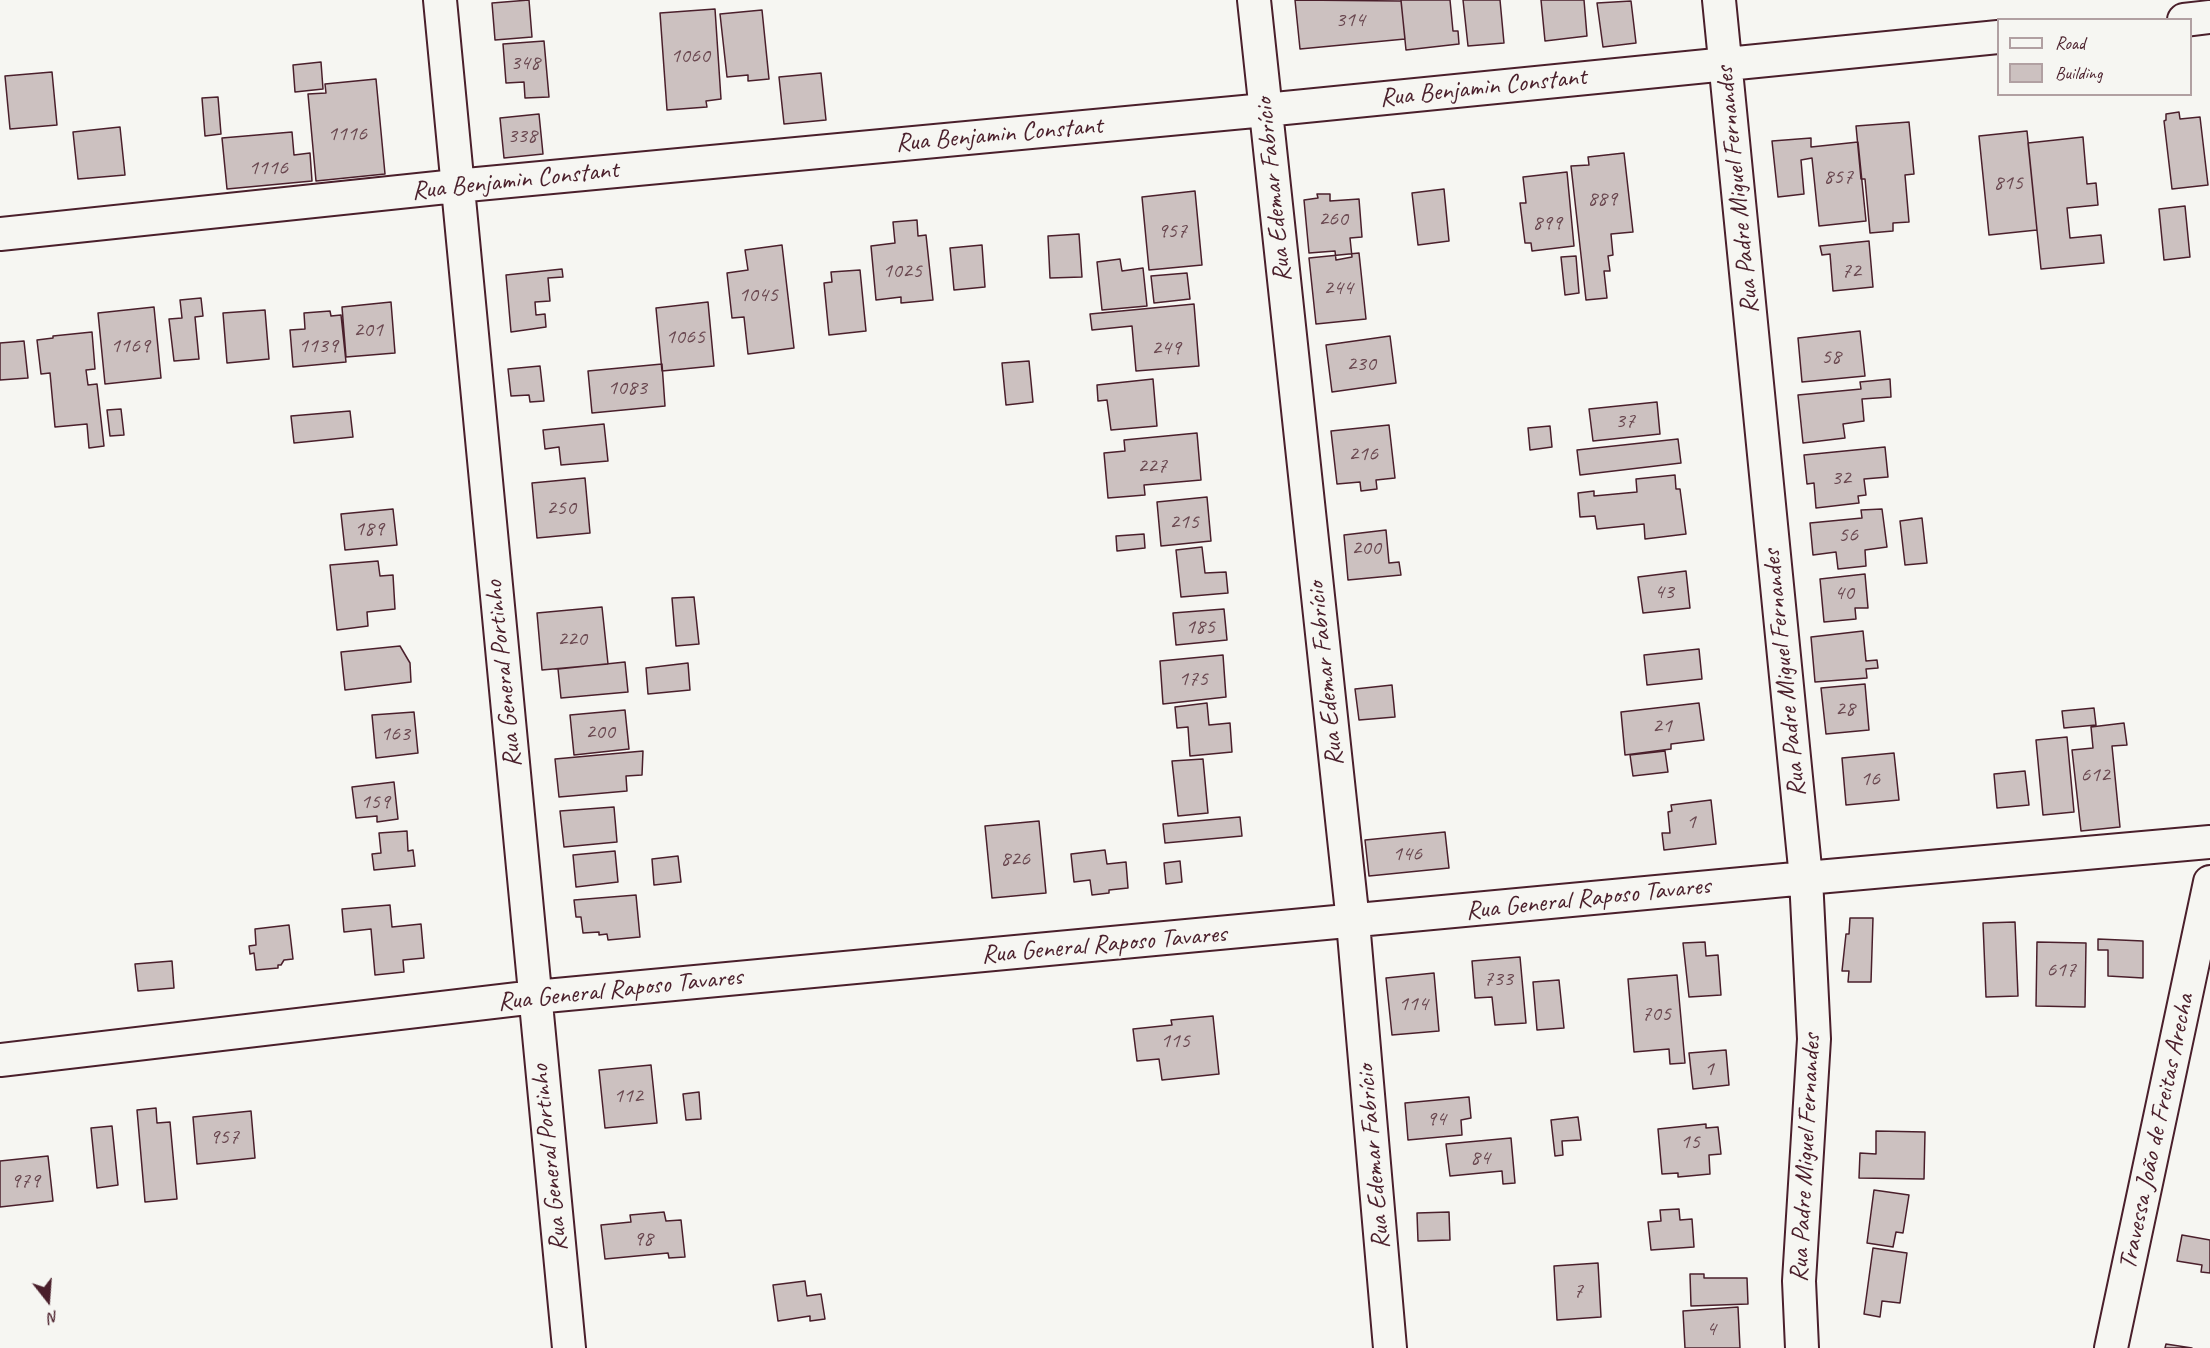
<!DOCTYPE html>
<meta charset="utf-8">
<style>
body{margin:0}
#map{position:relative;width:2210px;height:1348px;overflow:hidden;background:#f6f6f2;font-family:Caveat,sans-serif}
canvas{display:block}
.legend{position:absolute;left:1997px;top:18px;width:195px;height:78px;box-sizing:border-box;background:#f6f6f2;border:2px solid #b1a0a2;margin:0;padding:8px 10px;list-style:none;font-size:18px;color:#4a1f2b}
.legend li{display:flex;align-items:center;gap:12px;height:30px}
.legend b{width:30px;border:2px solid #b1a0a2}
.north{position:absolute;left:18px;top:1270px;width:60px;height:60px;-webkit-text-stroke:4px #f6f6f2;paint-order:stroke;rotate:163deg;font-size:16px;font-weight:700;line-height:24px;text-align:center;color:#4a1f2b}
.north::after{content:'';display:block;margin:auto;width:21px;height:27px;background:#4a1f2b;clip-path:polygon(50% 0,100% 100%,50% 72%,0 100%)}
</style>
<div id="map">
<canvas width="2210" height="1348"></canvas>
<ul class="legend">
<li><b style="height:8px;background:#f6f6f2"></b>Road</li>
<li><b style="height:16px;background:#ccc1c0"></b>Building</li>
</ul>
<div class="north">N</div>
</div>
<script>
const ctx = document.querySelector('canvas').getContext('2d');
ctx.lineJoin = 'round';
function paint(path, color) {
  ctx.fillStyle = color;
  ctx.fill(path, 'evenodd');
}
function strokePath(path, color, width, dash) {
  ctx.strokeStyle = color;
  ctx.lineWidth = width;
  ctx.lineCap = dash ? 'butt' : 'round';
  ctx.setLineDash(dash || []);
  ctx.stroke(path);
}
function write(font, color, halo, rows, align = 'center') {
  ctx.font = font + ' Caveat,sans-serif';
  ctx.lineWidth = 4.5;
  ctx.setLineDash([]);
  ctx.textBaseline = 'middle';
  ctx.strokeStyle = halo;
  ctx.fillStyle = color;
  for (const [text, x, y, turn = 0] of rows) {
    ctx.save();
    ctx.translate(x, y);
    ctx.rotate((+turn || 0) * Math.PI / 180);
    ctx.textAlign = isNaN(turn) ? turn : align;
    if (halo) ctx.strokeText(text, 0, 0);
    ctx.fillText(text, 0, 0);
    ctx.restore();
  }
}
const building = new Path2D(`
 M 529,0 L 532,37 L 495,40 L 492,3 Z
 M 1295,0 L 1401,1 L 1405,39 L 1300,49 Z
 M 1401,0 L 1450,0 L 1453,31 L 1458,31 L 1459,44 L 1406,50 Z
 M 1463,0 L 1500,0 L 1504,43 L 1468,46 Z
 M 1541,0 L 1584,0 L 1587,36 L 1545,41 Z
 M 1631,1 L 1636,43 L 1603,47 L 1597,3 Z
 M 715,9 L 721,99 L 706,101 L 707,107 L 667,110 L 660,13 Z
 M 762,10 L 769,79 L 748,81 L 748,75 L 727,77 L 720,14 Z
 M 544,41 L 549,97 L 525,98 L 524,82 L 506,83 L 503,44 Z
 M 321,62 L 323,89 L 295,92 L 293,65 Z
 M 52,72 L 57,125 L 10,129 L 5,76 Z
 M 821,73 L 826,120 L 784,124 L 779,77 Z
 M 376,79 L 385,174 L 316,181 L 308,94 L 326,93 L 325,84 Z
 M 218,97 L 221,134 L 205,136 L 202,98 Z
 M 2179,112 L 2180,119 L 2200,117 L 2208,185 L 2172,189 L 2164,121 L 2166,120 L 2166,114 Z
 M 539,114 L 543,154 L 504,158 L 500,118 Z
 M 1909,122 L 1914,174 L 1905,175 L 1909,222 L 1893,223 L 1893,231 L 1870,233 L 1865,179 L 1861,179 L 1856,126 Z
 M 120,127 L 125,175 L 78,179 L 73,132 Z
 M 2027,131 L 2037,230 L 1989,235 L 1979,136 Z
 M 292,132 L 294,155 L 310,153 L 312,181 L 227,189 L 222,138 Z
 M 2083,137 L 2087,184 L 2096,183 L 2098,205 L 2067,208 L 2070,238 L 2101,235 L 2104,263 L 2041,269 L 2028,143 Z
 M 1811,138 L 1811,147 L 1858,142 L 1866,221 L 1819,226 L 1812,158 L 1801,160 L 1804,194 L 1778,197 L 1772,141 Z
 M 1624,153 L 1633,232 L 1611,234 L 1613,255 L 1608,256 L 1610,271 L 1604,271 L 1607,298 L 1586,300 L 1571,166 L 1589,165 L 1588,157 Z
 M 1567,172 L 1574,246 L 1532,251 L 1531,243 L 1525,243 L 1520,203 L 1526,203 L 1523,177 Z
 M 1444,189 L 1449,241 L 1418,245 L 1412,193 Z
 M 1195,191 L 1202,265 L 1149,270 L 1142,197 Z
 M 1317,194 L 1330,194 L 1330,201 L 1359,199 L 1362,237 L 1350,238 L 1352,257 L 1336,260 L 1335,251 L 1309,253 L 1304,200 L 1318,198 Z
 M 2185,206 L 2190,257 L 2164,260 L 2159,209 Z
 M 917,220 L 918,236 L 926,235 L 933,300 L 901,303 L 901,297 L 876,300 L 871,246 L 895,243 L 893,222 Z
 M 1079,234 L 1082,277 L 1050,278 L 1048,236 Z
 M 1869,241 L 1873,287 L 1833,291 L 1830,254 L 1822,255 L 1820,246 Z
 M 782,245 L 794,348 L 748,354 L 744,317 L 732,318 L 727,273 L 748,270 L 745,250 Z
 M 982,245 L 985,287 L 954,290 L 950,248 Z
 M 1359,253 L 1366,319 L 1316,324 L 1309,258 Z
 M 1576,256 L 1579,293 L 1565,295 L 1561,257 Z
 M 1120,259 L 1122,271 L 1143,268 L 1147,306 L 1102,310 L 1097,262 Z
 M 562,269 L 563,277 L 548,278 L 550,301 L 535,302 L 536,315 L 545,314 L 546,327 L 511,332 L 506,275 Z
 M 860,270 L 866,331 L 829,335 L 824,283 L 832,282 L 831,272 Z
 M 1187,273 L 1190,299 L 1154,303 L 1151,276 Z
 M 201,298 L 203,316 L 195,317 L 199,359 L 174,361 L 169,319 L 182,318 L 180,300 Z
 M 391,302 L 395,353 L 346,357 L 342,307 Z
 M 708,302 L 714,366 L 662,371 L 656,308 Z
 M 1194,304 L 1199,366 L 1136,371 L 1132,326 L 1092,330 L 1090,314 Z
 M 154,307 L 161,378 L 105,384 L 98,313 Z
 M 265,310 L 269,359 L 227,363 L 223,313 Z
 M 330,311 L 331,316 L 341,315 L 346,362 L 293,367 L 290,330 L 305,329 L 304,313 Z
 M 1860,331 L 1865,376 L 1802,382 L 1798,338 Z
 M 92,332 L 95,369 L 86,370 L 88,385 L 97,384 L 104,446 L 89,448 L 87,424 L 55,427 L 50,373 L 41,374 L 37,340 L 53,338 L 53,336 Z
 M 1390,336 L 1396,383 L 1332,392 L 1326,345 Z
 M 24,341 L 28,378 L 0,380 L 0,343 Z
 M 1029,361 L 1033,402 L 1006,405 L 1002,363 Z
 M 662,364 L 665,406 L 592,413 L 588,371 Z
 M 540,366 L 544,401 L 530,402 L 529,395 L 511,396 L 508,369 Z
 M 1153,379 L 1157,426 L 1111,430 L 1107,400 L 1098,401 L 1097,385 Z
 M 1890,379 L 1891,397 L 1862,399 L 1864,421 L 1843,424 L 1845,438 L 1803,443 L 1798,395 L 1861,389 L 1860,382 Z
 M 1657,402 L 1660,434 L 1593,441 L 1589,409 Z
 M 121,409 L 124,435 L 110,436 L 107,410 Z
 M 350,411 L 353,437 L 294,443 L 291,416 Z
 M 604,424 L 608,461 L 561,465 L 559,447 L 545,449 L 543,430 Z
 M 1389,425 L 1395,478 L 1376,480 L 1377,489 L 1361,491 L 1360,482 L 1337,484 L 1331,431 Z
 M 1550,426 L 1552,447 L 1530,450 L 1528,428 Z
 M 1197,433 L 1201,480 L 1144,485 L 1145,495 L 1108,498 L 1104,453 L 1125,451 L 1124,440 Z
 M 1678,439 L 1681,463 L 1580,475 L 1577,450 Z
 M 1885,447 L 1888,477 L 1864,479 L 1866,495 L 1858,496 L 1859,503 L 1816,508 L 1814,483 L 1807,484 L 1804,455 Z
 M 1675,475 L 1676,489 L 1680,489 L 1686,534 L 1645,539 L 1644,524 L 1597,529 L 1595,516 L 1580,517 L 1578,493 L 1594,491 L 1594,496 L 1637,492 L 1636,479 Z
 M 585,478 L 590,533 L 537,538 L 532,483 Z
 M 1207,497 L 1211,541 L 1161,546 L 1157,502 Z
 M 393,509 L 397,545 L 345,550 L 341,514 Z
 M 1882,509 L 1887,547 L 1865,550 L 1866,566 L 1838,569 L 1836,552 L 1813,555 L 1810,523 L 1862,518 L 1861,510 Z
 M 1922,518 L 1927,563 L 1905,565 L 1900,521 Z
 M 1386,530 L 1389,563 L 1399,562 L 1401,575 L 1348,580 L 1344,535 Z
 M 1144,534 L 1145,548 L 1117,551 L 1116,536 Z
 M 1202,547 L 1205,573 L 1226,572 L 1228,593 L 1181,597 L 1176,550 Z
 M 378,561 L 380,576 L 393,575 L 395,609 L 367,612 L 368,626 L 337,630 L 330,565 Z
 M 1686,571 L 1690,608 L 1643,613 L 1638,577 Z
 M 1865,574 L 1868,608 L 1855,608 L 1856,619 L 1824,622 L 1820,579 Z
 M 694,597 L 699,644 L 676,646 L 672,598 Z
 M 602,607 L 608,664 L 542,670 L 537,613 Z
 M 1224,609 L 1227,640 L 1176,645 L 1173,613 Z
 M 1863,631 L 1866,661 L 1877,660 L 1878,668 L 1866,669 L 1867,678 L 1815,682 L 1811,637 Z
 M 400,646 L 410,663 L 411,682 L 345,690 L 341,652 Z
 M 1699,649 L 1702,679 L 1647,685 L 1644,655 Z
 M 1223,655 L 1226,697 L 1163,704 L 1160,661 Z
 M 625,662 L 628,692 L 561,698 L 558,669 Z
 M 688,663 L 690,690 L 648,694 L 646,668 Z
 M 1865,684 L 1869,730 L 1826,734 L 1821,688 Z
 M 1392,685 L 1395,717 L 1359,720 L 1355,689 Z
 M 1207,703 L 1209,725 L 1230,723 L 1232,752 L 1190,756 L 1188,727 L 1177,728 L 1175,707 Z
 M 1699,703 L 1704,740 L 1671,744 L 1671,749 L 1625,755 L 1621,712 Z
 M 2094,708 L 2096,725 L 2064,728 L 2062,711 Z
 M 625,710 L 629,749 L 574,755 L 570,715 Z
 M 414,712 L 418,753 L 376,758 L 372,715 Z
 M 2124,723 L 2127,745 L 2112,746 L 2120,827 L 2081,831 L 2072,750 L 2093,748 L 2091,727 Z
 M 2067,737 L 2074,812 L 2043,815 L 2036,740 Z
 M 643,751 L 642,775 L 626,776 L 627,791 L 559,797 L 555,759 Z
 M 1665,751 L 1668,772 L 1633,776 L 1630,755 Z
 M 1894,753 L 1899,800 L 1846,805 L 1842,758 Z
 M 1203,759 L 1208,813 L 1178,816 L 1172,761 Z
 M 2025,771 L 2029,805 L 1997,808 L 1994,774 Z
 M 394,782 L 398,819 L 377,822 L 377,816 L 356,818 L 352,787 Z
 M 1711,800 L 1716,844 L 1664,850 L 1662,833 L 1670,833 L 1668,812 L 1672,811 L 1671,805 Z
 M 614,807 L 617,842 L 564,847 L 560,811 Z
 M 1240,817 L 1242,836 L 1165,843 L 1163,824 Z
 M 1039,821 L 1046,893 L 992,898 L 985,826 Z
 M 407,831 L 408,851 L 413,850 L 415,866 L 374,870 L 372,854 L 381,853 L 379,833 Z
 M 1445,832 L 1449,868 L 1369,876 L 1365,840 Z
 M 1105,850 L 1107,864 L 1126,862 L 1128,888 L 1109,890 L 1109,893 L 1092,895 L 1090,880 L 1074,882 L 1071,854 Z
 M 615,851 L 618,882 L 576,887 L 573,855 Z
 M 678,856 L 681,882 L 654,885 L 652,859 Z
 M 1180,861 L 1182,882 L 1166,884 L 1164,863 Z
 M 636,895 L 640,937 L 608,940 L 607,934 L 599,935 L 599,932 L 583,933 L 581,917 L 576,917 L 574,900 Z
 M 390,905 L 392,927 L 421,924 L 424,958 L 403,960 L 404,972 L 375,975 L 371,929 L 344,932 L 342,909 Z
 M 1850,918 L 1873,918 L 1871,982 L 1848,982 L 1849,971 L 1842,971 L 1846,934 L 1849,934 Z
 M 2015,922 L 2018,996 L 1986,997 L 1983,923 Z
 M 289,925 L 293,959 L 284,960 L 281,965 L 278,965 L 278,968 L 256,970 L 254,953 L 250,954 L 249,946 L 256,945 L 255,929 Z
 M 2098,939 L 2143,941 L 2143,978 L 2108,976 L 2108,950 L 2098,950 Z
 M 1705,942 L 1706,956 L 1718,955 L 1721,995 L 1689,997 L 1683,943 Z
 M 2037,942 L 2086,943 L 2085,1007 L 2036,1006 Z
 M 1520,957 L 1526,1023 L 1495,1025 L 1492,997 L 1475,998 L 1472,961 Z
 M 172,961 L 174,988 L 138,991 L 135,964 Z
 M 1434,973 L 1439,1031 L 1392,1035 L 1386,978 Z
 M 1677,975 L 1685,1063 L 1670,1064 L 1669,1049 L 1634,1052 L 1628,979 Z
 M 1559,980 L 1564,1028 L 1537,1030 L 1533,982 Z
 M 1213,1016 L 1219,1074 L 1162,1080 L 1159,1059 L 1137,1061 L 1133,1029 L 1172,1025 L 1171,1020 Z
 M 1726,1050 L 1729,1085 L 1693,1089 L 1689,1053 Z
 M 651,1065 L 657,1123 L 605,1128 L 599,1070 Z
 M 699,1092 L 701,1119 L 686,1120 L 683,1094 Z
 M 1469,1097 L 1471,1118 L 1461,1120 L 1462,1135 L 1408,1140 L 1405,1103 Z
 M 156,1108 L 157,1123 L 170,1122 L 177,1199 L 145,1202 L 137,1110 Z
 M 251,1111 L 255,1158 L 197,1164 L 193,1117 Z
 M 1578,1117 L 1581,1140 L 1562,1141 L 1563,1155 L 1555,1156 L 1551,1120 Z
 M 1706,1124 L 1706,1128 L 1718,1127 L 1721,1154 L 1709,1155 L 1710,1174 L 1678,1177 L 1678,1173 L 1662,1174 L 1658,1129 Z
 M 112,1126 L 118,1185 L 97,1188 L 91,1128 Z
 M 1876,1131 L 1925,1132 L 1924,1179 L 1859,1178 L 1860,1153 L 1876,1154 Z
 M 1511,1138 L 1515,1183 L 1503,1184 L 1502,1171 L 1450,1176 L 1446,1144 Z
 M 48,1156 L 53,1201 L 0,1207 L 0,1161 Z
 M 1874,1190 L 1909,1195 L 1903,1233 L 1896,1232 L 1893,1247 L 1867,1243 Z
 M 1679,1209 L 1680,1220 L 1692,1219 L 1694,1247 L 1651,1250 L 1648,1222 L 1661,1221 L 1660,1210 Z
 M 664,1212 L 666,1221 L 681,1220 L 685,1257 L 669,1258 L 668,1253 L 605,1259 L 601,1225 L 631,1222 L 630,1215 Z
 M 1449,1212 L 1450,1240 L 1418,1241 L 1417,1213 Z
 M 2182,1235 L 2210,1240 L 2210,1273 L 2201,1272 L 2202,1265 L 2177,1261 Z
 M 1873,1248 L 1907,1253 L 1900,1303 L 1882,1301 L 1880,1317 L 1864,1314 Z
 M 1598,1263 L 1601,1317 L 1557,1320 L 1554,1266 Z
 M 1690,1274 L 1704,1274 L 1704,1278 L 1747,1278 L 1748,1304 L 1691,1306 Z
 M 805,1281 L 807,1296 L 821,1294 L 825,1319 L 810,1321 L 810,1316 L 778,1321 L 773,1285 Z
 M 1738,1307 L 1740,1348 L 1685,1348 L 1683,1311 Z
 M 2166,1344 L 2192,1348 L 2165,1348 Z`);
const street = new Path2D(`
 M 440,0 L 569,1348
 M 1254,0 L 1353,922 L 1390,1348
 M 1719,0 L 1806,878 L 1814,1039 L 1799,1281 L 1802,1348
 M 2184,20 L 2210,17
 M 0,234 L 456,186 L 1265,110 L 1998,37
 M 0,1060 L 535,997 L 1806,878 L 2210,842
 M 2111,1348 L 2210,882`);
const numberNames = [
 ["314",1350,20],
 ["1060",690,56],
 ["348",525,63],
 ["1116",347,134],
 ["338",522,136],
 ["1116",268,168],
 ["857",1838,177],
 ["815",2008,183],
 ["889",1602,199],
 ["260",1333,219],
 ["899",1547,223],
 ["957",1172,231],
 ["1025",902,271],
 ["72",1851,271],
 ["244",1338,288],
 ["1045",758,295],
 ["201",368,330],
 ["1065",685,337],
 ["1169",130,346],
 ["1139",318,346],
 ["249",1166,348],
 ["58",1831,357],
 ["230",1361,364],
 ["1083",627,388],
 ["37",1625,421],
 ["216",1363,454],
 ["227",1152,466],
 ["32",1841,478],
 ["250",561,508],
 ["215",1184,522],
 ["189",369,529],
 ["56",1848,535],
 ["200",1366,548],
 ["43",1664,592],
 ["40",1844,593],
 ["185",1200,627],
 ["220",572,639],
 ["175",1193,679],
 ["28",1845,709],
 ["21",1662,726],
 ["200",600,732],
 ["163",395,734],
 ["612",2095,775],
 ["16",1870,779],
 ["159",375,802],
 ["1",1691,822],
 ["146",1407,854],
 ["826",1015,859],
 ["617",2061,970],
 ["733",1498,979],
 ["114",1413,1004],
 ["705",1656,1014],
 ["115",1175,1041],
 ["1",1709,1069],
 ["112",628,1096],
 ["94",1436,1119],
 ["957",224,1137],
 ["15",1690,1142],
 ["84",1480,1158],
 ["979",25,1181],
 ["98",643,1239],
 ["7",1578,1291],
 ["4",1711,1329]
];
const streetNames = [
 ["Rua Benjamin Constant",1483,88,-6],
 ["Rua Benjamin Constant",999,135,-5],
 ["Rua Benjamin Constant",515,181,-6],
 ["Rua Edemar Fabrício",1274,190,-96],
 ["Rua Padre Miguel Fernandes",1738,190,-96],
 ["Rua Padre Miguel Fernandes",1785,673,-96],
 ["Rua General Portinho",504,674,-96],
 ["Rua Edemar Fabrício",1326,674,-96],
 ["Rua General Raposo Tavares",1588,899,-6],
 ["Rua General Raposo Tavares",1104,945,-5],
 ["Rua General Raposo Tavares",620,990,-6],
 ["Travessa João de Freitas Arecha",2157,1132,-78],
 ["Rua Edemar Fabrício",1374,1157,-95],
 ["Rua General Portinho",550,1158,-96],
 ["Rua Padre Miguel Fernandes",1806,1158,-87]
];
paint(building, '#ccc1c0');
strokePath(building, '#4a1f2b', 1.5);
strokePath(street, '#4a1f2b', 36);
strokePath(street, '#f6f6f2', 32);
write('22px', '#6a4850', null, numberNames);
write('26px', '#4a1f2b', '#f6f6f2', streetNames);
</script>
